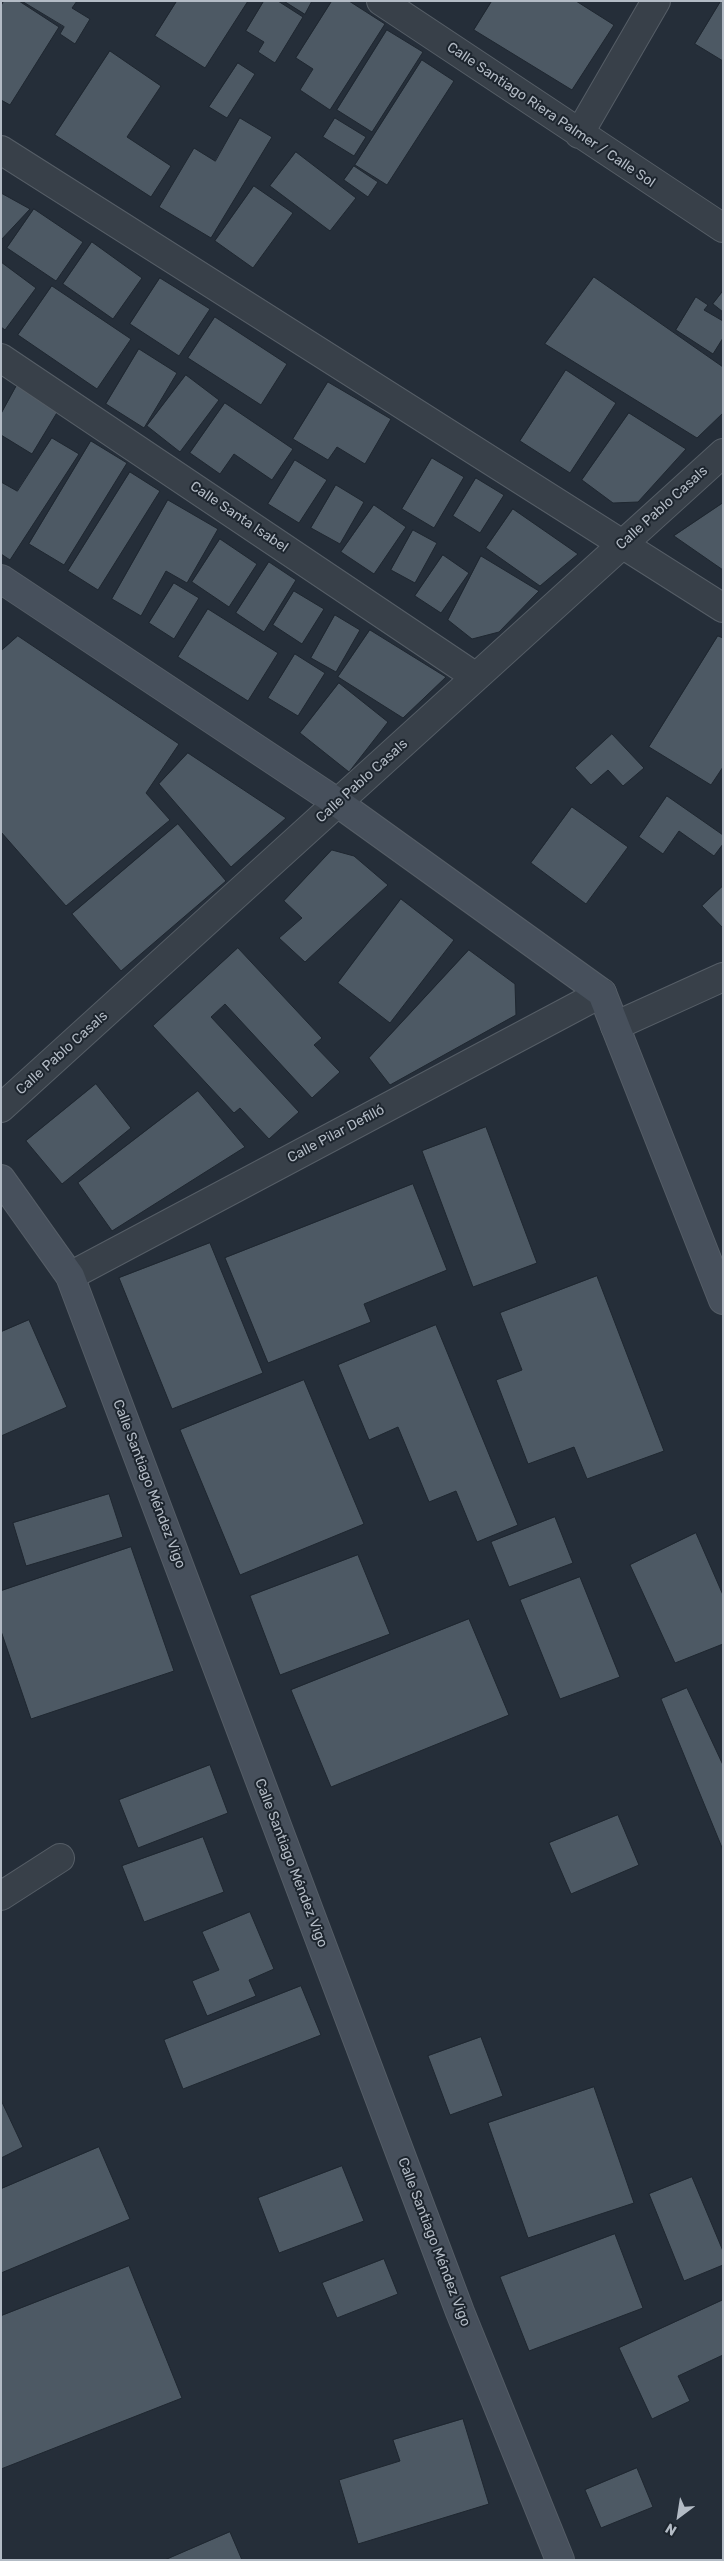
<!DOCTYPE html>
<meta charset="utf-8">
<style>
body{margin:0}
#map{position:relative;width:724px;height:2561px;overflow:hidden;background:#252e39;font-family:Rubik,sans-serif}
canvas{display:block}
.frame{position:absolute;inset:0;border:2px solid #b3bbc5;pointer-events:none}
.north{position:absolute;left:654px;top:2491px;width:50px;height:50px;-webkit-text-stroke:4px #1d252e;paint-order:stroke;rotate:211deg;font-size:14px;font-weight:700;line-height:20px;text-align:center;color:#b3bbc5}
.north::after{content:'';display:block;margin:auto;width:18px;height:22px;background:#b3bbc5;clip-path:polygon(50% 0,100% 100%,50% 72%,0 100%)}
</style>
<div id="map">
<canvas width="724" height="2561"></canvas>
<div class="frame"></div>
<div class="north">N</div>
</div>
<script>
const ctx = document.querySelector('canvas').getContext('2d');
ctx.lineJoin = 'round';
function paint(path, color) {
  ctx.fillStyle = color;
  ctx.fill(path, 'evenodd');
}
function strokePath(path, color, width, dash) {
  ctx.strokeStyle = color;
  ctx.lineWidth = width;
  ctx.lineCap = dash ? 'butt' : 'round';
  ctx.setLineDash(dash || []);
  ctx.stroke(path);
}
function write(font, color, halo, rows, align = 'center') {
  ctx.font = font + ' Rubik,sans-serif';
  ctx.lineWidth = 4;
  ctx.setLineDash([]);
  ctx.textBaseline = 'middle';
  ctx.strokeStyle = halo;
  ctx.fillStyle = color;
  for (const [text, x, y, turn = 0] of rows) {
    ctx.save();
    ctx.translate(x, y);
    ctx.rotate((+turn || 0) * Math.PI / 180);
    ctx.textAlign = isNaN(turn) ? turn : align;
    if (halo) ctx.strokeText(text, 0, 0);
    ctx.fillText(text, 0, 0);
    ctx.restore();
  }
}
const building = new Path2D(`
 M 4,1 L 19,1 L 59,27 L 10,105 L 1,100 L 1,6 Z
 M 22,1 L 77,1 L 72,8 L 90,19 L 75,44 L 60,34 L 64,27 Z
 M 177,1 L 248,1 L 205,68 L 155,36 Z
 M 264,1 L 278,1 L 303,17 L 275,63 L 258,52 L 264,42 L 246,31 Z
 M 284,1 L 312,1 L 305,14 Z
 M 332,1 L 349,1 L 385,24 L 330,110 L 300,90 L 313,69 L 296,58 Z
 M 492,1 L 576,1 L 614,25 L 572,90 L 474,30 Z
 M 721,1 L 723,1 L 723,61 L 695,44 Z
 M 387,30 L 423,52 L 372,132 L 337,110 Z
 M 110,51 L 161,86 L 127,137 L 171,166 L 151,197 L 55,135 Z
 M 422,60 L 454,81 L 387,185 L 355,165 Z
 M 238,63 L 255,74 L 227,118 L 209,107 Z
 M 240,118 L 272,137 L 211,238 L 159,207 L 194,148 L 215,161 Z
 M 335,118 L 366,137 L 354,156 L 323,137 Z
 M 296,152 L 356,198 L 330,231 L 270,186 Z
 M 354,166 L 378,182 L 368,197 L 344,180 Z
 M 254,186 L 293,213 L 253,268 L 215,241 Z
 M 1,193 L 30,209 L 1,240 Z
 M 34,209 L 83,242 L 56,281 L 7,248 Z
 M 92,242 L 142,278 L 113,319 L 63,284 Z
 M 1,262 L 36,288 L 5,330 L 1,327 Z
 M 594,277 L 723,367 L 723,413 L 697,438 L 545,344 Z
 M 160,278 L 210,309 L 179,356 L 130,324 Z
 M 52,286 L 131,339 L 97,389 L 18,335 Z
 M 723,291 L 723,312 L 713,304 Z
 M 696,297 L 708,305 L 704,310 L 723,321 L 723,338 L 713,354 L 676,330 Z
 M 215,317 L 287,364 L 261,405 L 188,358 Z
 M 139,349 L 177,373 L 144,428 L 106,404 Z
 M 566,370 L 616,403 L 570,473 L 520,441 Z
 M 186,375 L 219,400 L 180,452 L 147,426 Z
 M 328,382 L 391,419 L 365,464 L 337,447 L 328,460 L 293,439 Z
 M 17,385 L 58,411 L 32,454 L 1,435 L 1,414 Z
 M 225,403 L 293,449 L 272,480 L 234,454 L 220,474 L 190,453 Z
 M 629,413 L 686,449 L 638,502 L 613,503 L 582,480 Z
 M 52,438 L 79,454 L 10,560 L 1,554 L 1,482 L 17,491 Z
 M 91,441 L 127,463 L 64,565 L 29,544 Z
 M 432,458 L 464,477 L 434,528 L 402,509 Z
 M 295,460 L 327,480 L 299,523 L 268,504 Z
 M 130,472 L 160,491 L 98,590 L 68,571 Z
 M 476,478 L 504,495 L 480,533 L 453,516 Z
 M 336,485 L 364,502 L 340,544 L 311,528 Z
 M 168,500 L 218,529 L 187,583 L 166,571 L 141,616 L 112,599 Z
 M 723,503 L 723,570 L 674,536 Z
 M 374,505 L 406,527 L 374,574 L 341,552 Z
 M 513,509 L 578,554 L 540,586 L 486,548 Z
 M 413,530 L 437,543 L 415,583 L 391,570 Z
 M 220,539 L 257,564 L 229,607 L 192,582 Z
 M 443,555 L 469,573 L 441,613 L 415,596 Z
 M 481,556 L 539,591 L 499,632 L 472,639 L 448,620 Z
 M 269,562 L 296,580 L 264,632 L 236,613 Z
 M 174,583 L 199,598 L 174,639 L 149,623 Z
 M 294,591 L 324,609 L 302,644 L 273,625 Z
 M 208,609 L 278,653 L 248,701 L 178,657 Z
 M 335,615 L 360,630 L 336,672 L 311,658 Z
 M 370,630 L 446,677 L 403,718 L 338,677 Z
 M 18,636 L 179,744 L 146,793 L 170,820 L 66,906 L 1,832 L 1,651 Z
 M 718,636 L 723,638 L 723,767 L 711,785 L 649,747 Z
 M 295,654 L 325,673 L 298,716 L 268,698 Z
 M 339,683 L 388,722 L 349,772 L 300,733 Z
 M 612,734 L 644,768 L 623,786 L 608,770 L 591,785 L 575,768 Z
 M 188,753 L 286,818 L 231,867 L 159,784 Z
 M 667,796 L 723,835 L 723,844 L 714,856 L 679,831 L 663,854 L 639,837 Z
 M 572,807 L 628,847 L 586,904 L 531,863 Z
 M 178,824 L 226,881 L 121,971 L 72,914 Z
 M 332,850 L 354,856 L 388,885 L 305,962 L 279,938 L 302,918 L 284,901 Z
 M 723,886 L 723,928 L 702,906 Z
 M 401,899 L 454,940 L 390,1023 L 338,983 Z
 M 238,948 L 322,1038 L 314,1045 L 340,1072 L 312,1098 L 225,1004 L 211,1017 L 299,1112 L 269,1139 L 240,1108 L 234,1113 L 153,1026 Z
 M 469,950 L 515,984 L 516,1015 L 390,1085 L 369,1058 Z
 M 96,1084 L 131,1128 L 62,1184 L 26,1141 Z
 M 198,1091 L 245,1147 L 112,1231 L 78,1183 Z
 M 486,1127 L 537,1263 L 473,1287 L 422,1151 Z
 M 413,1184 L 447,1270 L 364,1304 L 371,1322 L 268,1363 L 225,1258 Z
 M 210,1243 L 263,1373 L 172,1409 L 119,1278 Z
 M 597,1276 L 664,1451 L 587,1479 L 574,1447 L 528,1464 L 496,1380 L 522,1370 L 500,1313 Z
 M 29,1320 L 67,1407 L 1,1436 L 1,1332 Z
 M 436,1325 L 518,1525 L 477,1542 L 456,1491 L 429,1502 L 398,1427 L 369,1440 L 338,1365 Z
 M 304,1380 L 364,1524 L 240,1575 L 180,1430 Z
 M 109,1494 L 123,1537 L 26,1566 L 13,1523 Z
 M 555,1517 L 573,1563 L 509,1587 L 491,1542 Z
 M 696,1533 L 723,1595 L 723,1644 L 675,1663 L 630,1565 Z
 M 131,1547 L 174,1671 L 31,1719 L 1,1631 L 1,1591 Z
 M 358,1555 L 390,1634 L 280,1675 L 250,1596 Z
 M 580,1577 L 620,1677 L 560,1699 L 520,1600 Z
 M 469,1619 L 509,1715 L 331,1787 L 291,1690 Z
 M 687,1688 L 723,1765 L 723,1850 L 661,1699 Z
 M 210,1765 L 228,1813 L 138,1848 L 119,1800 Z
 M 618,1815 L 639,1865 L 571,1894 L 549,1843 Z
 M 203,1837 L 224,1892 L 144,1922 L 122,1866 Z
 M 250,1912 L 274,1969 L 249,1980 L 256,1996 L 207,2016 L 192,1981 L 219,1970 L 202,1932 Z
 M 301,1986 L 321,2035 L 183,2089 L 164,2040 Z
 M 481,2037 L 503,2096 L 450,2115 L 428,2056 Z
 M 594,2087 L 634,2203 L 528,2238 L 488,2123 Z
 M 1,2100 L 23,2147 L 1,2158 Z
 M 99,2147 L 130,2219 L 1,2273 L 1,2189 Z
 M 342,2166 L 364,2221 L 279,2253 L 258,2198 Z
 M 692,2177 L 723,2251 L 723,2265 L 684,2281 L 649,2194 Z
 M 615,2234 L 643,2308 L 529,2351 L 500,2277 Z
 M 384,2259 L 398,2294 L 337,2318 L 322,2283 Z
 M 129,2266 L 182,2398 L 1,2469 L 1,2316 Z
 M 723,2300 L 723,2355 L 678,2376 L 690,2401 L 652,2419 L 619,2348 Z
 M 463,2419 L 489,2504 L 358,2544 L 339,2480 L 400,2461 L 393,2440 Z
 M 637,2468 L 653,2507 L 601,2528 L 585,2490 Z
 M 230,2532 L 242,2560 L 165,2560 Z`);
const street = new Path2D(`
 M 381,1 L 723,228
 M 579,134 L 656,1
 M 1,150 L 723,608
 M 1,358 L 476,677
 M 615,1026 L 723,977
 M 1,1108 L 723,453
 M 70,1276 L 602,993
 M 1,1896 L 60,1858`);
const secondary = new Path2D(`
 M 1,579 L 338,803 L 602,993 L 723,1300
 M 1,1179 L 70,1276 L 460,2312 L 560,2560`);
const streetNames = [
 ["Calle Santiago Riera Palmer / Calle Sol",551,115,34],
 ["Calle Pablo Casals",662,508,-42],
 ["Calle Santa Isabel",239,517,34],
 ["Calle Pablo Casals",362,781,-42],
 ["Calle Pablo Casals",62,1053,-42],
 ["Calle Pilar Defilló",336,1134,-28],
 ["Calle Santiago Méndez Vigo",149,1484,69],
 ["Calle Santiago Méndez Vigo",291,1863,69],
 ["Calle Santiago Méndez Vigo",434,2242,69]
];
paint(building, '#4d5964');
strokePath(building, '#1f2730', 1);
strokePath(street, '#565e67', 30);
strokePath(secondary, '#565e67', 30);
strokePath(street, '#384049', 28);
strokePath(secondary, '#47505c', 28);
write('14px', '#b3bbc5', '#1d252e', streetNames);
</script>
